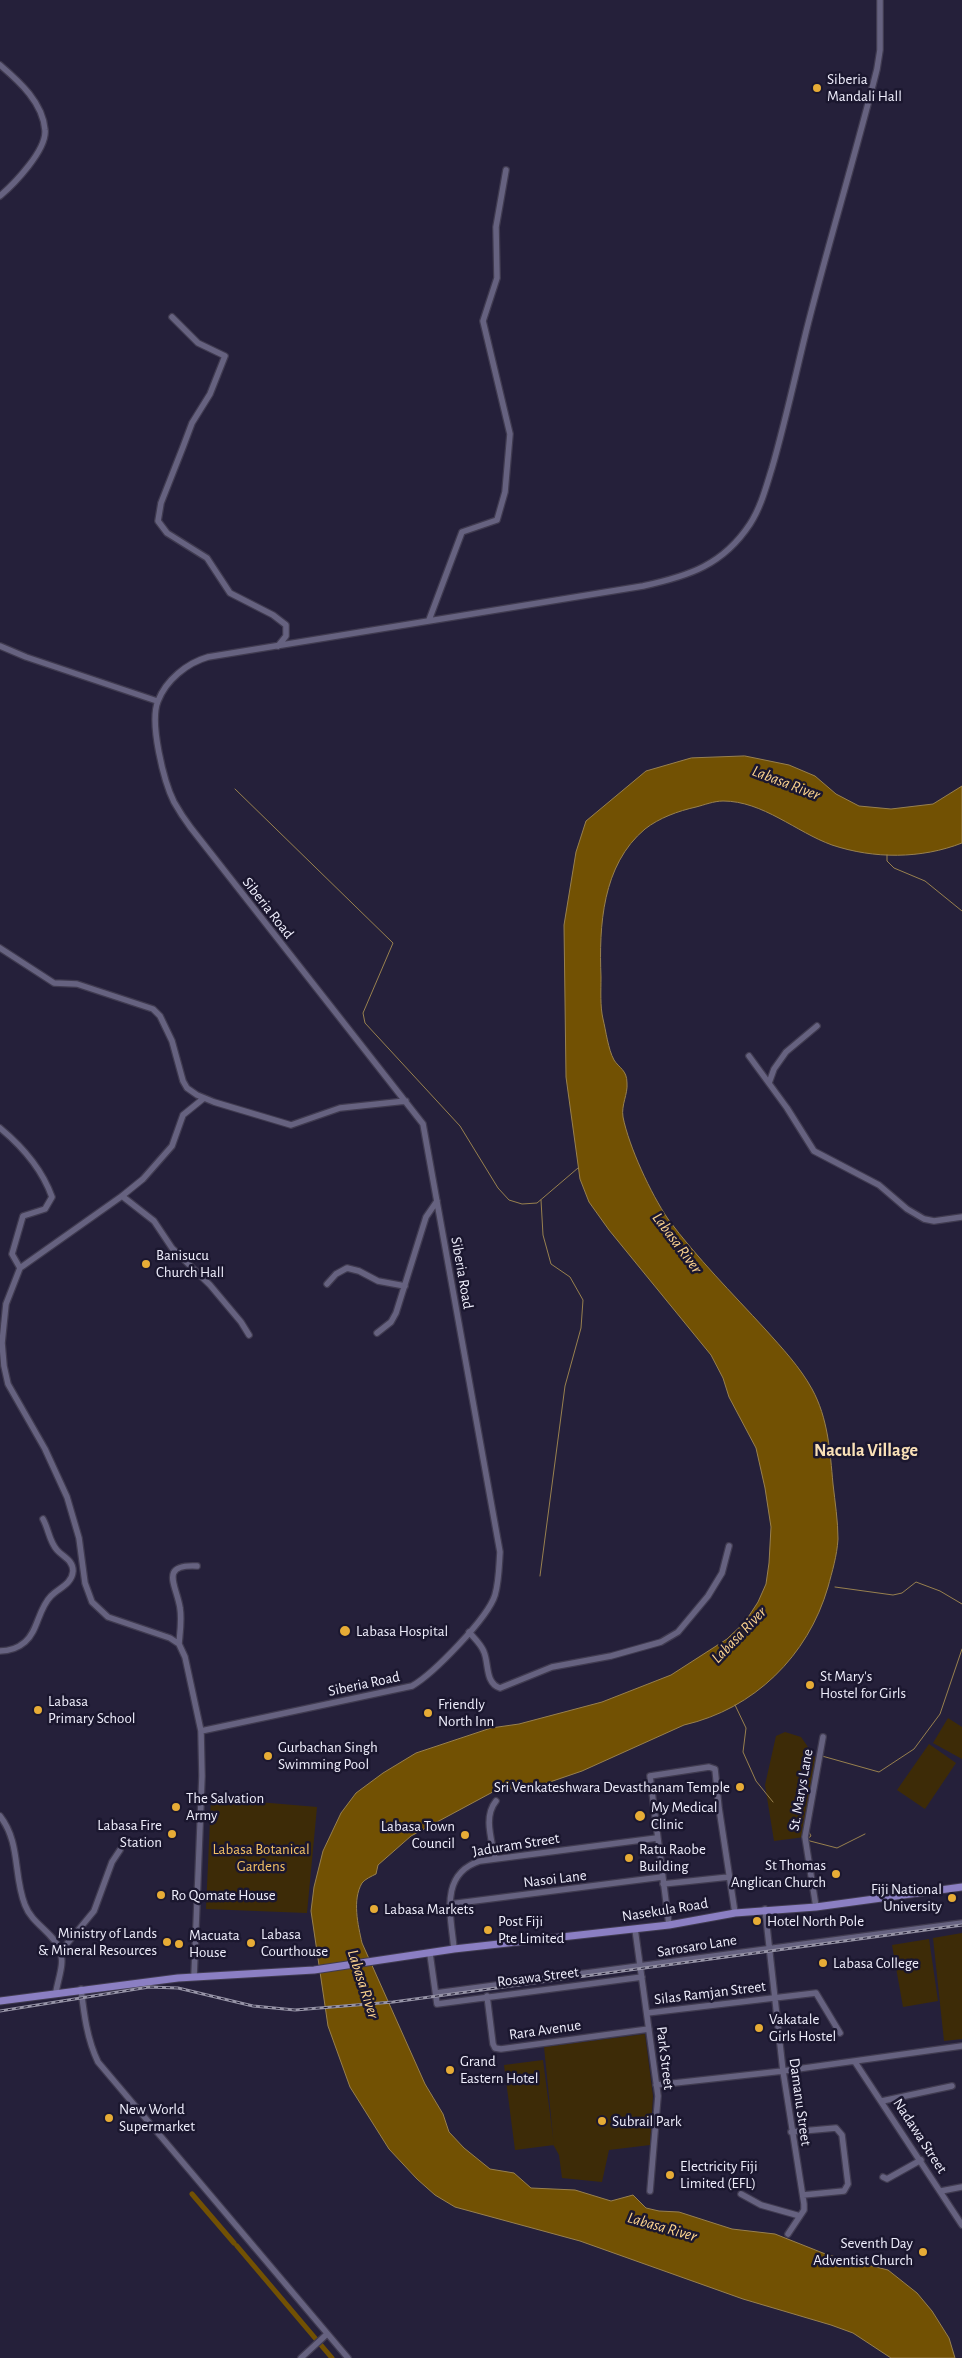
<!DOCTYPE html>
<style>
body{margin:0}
canvas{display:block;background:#25203a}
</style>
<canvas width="962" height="2358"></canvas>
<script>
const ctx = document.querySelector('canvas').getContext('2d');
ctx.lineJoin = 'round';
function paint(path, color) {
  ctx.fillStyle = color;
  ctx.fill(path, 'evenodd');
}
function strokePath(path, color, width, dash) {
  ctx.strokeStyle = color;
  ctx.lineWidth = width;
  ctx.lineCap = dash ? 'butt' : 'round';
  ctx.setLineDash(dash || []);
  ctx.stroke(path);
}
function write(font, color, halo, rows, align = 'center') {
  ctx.font = font + ' "Alegreya Sans",sans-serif';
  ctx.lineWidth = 5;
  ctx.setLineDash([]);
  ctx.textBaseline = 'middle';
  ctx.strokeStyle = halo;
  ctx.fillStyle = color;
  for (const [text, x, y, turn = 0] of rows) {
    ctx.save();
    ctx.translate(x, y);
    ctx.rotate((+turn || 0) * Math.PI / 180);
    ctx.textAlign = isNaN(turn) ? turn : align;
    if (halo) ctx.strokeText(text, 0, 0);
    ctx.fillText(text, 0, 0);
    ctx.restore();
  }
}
const green = new Path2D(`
 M 948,1718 L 962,1727 L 962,1759 L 933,1743 Z
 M 785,1732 L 801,1737 L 819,1763 L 805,1837 L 774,1841 L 765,1785 L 776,1736 Z
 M 929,1744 L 956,1763 L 925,1809 L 897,1790 Z
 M 211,1798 L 317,1807 L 307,1913 L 206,1909 Z
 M 962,1933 L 962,2039 L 944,2041 L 933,1938 Z
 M 929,1939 L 938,2001 L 903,2007 L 892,1945 Z
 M 645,2034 L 653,2096 L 650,2145 L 609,2150 L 602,2182 L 562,2178 L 559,2155 L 554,2146 L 544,2047 Z
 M 543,2060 L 554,2145 L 515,2150 L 504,2065 Z`);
const water = new Path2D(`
 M 745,756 L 789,765 L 815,776 L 836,794 L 859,806 L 891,809 L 933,804 L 962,786 L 962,843 C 921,859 874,859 832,845 C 796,832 763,801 723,801 C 714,801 704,805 696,807 C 678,811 659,818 645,829 C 602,865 599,926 601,977 C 601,991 600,1006 603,1019 C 606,1031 608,1049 614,1060 C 619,1068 627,1070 627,1083 C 628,1094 621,1105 623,1117 C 629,1147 651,1194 668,1219 C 697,1258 732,1293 765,1329 C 782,1348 800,1367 812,1389 C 828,1418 830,1451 833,1484 C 835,1502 838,1521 838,1539 C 837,1556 832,1572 828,1587 C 808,1656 754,1709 684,1725 L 582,1771 L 544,1784 L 522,1791 L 502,1787 L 411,1836 L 378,1865 L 376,1874 C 372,1876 365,1879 362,1883 C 352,1900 358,1925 362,1943 L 425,2084 L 443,2114 L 449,2132 L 464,2148 L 490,2169 L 514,2173 L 531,2188 L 575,2190 L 611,2201 L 633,2195 L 646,2208 L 659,2211 L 679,2212 L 732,2229 L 775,2234 L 828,2255 L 888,2270 L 917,2293 L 932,2311 L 949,2338 L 955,2358 L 891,2358 L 853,2333 L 831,2325 L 743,2299 L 580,2241 L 455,2207 L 435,2195 L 417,2179 L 389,2149 L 350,2087 L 328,2026 L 311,1911 L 314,1887 L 323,1851 L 341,1813 L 356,1793 L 383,1773 L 416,1753 L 491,1728 L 519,1724 L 602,1702 L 671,1675 L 727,1639 L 745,1622 L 758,1602 L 766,1584 L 769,1563 L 771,1527 L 765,1488 L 756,1448 L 729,1397 L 723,1378 L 711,1355 L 609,1230 L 589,1202 L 580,1179 L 566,1077 L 564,925 L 576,852 L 586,821 L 646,771 L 691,758 Z`);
const stream = new Path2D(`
 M 235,789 L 393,943 L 363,1013 L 365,1023 L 460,1126 L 498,1188 L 509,1200 L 522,1204 L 537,1203 L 578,1168
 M 887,855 L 887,861 L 894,868 L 925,881 L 962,911
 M 540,1576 L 565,1386 L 581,1328 L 583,1300 L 570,1277 L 551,1264 L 543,1235 L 541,1200
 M 835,1587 L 893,1595 L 902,1593 L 916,1582 L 940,1591 L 962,1604
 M 735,1705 L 746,1728 L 743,1752 L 756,1781 L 773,1802
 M 813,1806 L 822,1756 L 879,1772 L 914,1749 L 940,1714 L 962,1649
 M 809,1832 L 811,1836 L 807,1839 L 810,1841 L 837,1848 L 865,1834`);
const canal = new Path2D(`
 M 192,2194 L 234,2243
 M 237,2246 L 332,2358`);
const minor = new Path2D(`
 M 0,65 C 20,82 43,103 45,130 C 47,150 14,184 0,196
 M 172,317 L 198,343 L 225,356 L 210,394 L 192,423 L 183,447 L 161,503 L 158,521 L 167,533 L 207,558 L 230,593 L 273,615 L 286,625 L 286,636 L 278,646
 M 429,620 L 462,532 L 497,520 L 505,492 L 510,434 L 483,321 L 497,278 L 496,227 L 506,170
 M 0,646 L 26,657 L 157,701
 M 0,948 L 54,983 L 77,984 L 153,1009 L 160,1016 L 172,1041 L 183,1081 L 187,1088 L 197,1095 L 214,1102 L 291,1125 L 340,1108 L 406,1101
 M 749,1056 L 787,1108 L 814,1151 L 879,1185 L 907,1209 L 924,1219 L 934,1221 L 962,1217
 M 769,1083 L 774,1069 L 786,1052 L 817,1026
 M 0,1128 C 23,1147 42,1169 52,1197 L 45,1209 L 23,1216 L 12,1254 L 20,1268
 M 122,1196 L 154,1221 L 172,1248 L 210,1285 L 241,1322 L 249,1335
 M 327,1284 L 336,1274 L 347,1268 L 359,1271 L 378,1281 L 405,1286
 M 377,1333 L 391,1322 L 396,1313 L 426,1217 L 437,1201
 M 469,1632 C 474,1638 481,1644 484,1652 C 489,1664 485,1683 500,1688 L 552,1667 L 611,1656 L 661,1642 L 678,1632 L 708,1596 L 722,1573 L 729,1546
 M 179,1644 C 180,1632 182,1620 180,1608 C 177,1586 158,1564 197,1566
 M 0,1651 C 9,1651 18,1648 25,1642 C 38,1631 38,1609 51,1596 C 59,1588 72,1584 73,1571 C 73,1560 63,1557 57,1550 C 49,1541 49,1530 43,1519
 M 201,1731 L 412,1686 C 433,1674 488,1618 495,1595 C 499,1581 499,1566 500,1552 L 423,1124 L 191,828 C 185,820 179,811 174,802 C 164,782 149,723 158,701 C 166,680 187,663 208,657 L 643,586 C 689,576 723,565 750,524 C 761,507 766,487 772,468 C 785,423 795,377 806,332 C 828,244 855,157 877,69 L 880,50 L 880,0
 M 0,1816 C 21,1843 13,1875 25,1905 C 32,1924 53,1932 60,1950 C 65,1963 58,1979 56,1992
 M 495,1859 C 492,1840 483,1817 496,1801
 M 663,1884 L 729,1877
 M 450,1904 L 662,1877
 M 816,1907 L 805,1837 L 823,1737
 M 765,1909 L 783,2071 L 804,2204 L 804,2210 L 788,2234
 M 669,1925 L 650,1776 L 709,1767 L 715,1769 L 719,1808 L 735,1913
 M 635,1929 L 658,2096 L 650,2191
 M 454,1949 C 451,1916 439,1874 480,1861 L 657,1838
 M 61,1951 L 94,1911 L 112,1862 L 120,1850
 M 430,1954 L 437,2004 L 642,1977
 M 194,1977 L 202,1776 L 201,1731 L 185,1657 L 179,1644 L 170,1638 L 108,1617 L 92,1602 L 85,1583 L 79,1538 L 67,1497 L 45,1449 L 8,1384 L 4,1366 L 2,1343 L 6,1304 L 20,1268 L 122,1196 L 143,1179 L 172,1146 L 183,1115 L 204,1098
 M 81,1989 C 84,2014 87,2039 98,2062 L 348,2358
 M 436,1993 L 962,1923
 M 487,1996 L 493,2044 L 495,2048 L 501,2049 L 649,2029
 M 647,2013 L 816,1993 L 840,2033
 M 855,2062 L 962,2225
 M 656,2085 L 783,2071 L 962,2046
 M 882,2101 L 952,2086
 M 791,2132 L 836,2128 L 842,2135 L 848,2184 L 844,2191 L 803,2195
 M 883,2177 L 887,2179 L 921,2160
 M 941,2191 L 962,2187
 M 741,2194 L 761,2205 L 800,2216
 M 301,2358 L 327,2334`);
const major = new Path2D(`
 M 0,2001 L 178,1978 L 314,1970 L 454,1949 L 669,1925 L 735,1913 L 816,1907 L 962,1887`);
const rail = new Path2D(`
 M 0,2011 L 149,1987 L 178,1988 L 253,2006 L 295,2010 L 393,2002 L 962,1925`);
const markers = [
 [817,88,5,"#e7ac36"],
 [146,1264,5,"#e7ac36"],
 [345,1631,6,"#e7ac36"],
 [810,1685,5,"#e7ac36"],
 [38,1710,5,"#e7ac36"],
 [428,1713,5,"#e7ac36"],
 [268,1756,5,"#e7ac36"],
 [740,1787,5,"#e7ac36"],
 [176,1807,5,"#e7ac36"],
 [640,1816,6,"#e7ac36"],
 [172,1834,5,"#e7ac36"],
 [465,1835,5,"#e7ac36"],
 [629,1858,5,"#e7ac36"],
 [836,1874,5,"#e7ac36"],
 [161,1895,5,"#e7ac36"],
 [952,1898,5,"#e7ac36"],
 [374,1909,5,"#e7ac36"],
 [757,1921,5,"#e7ac36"],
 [488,1930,5,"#e7ac36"],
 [167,1942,5,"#e7ac36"],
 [251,1943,5,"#e7ac36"],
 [179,1944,5,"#e7ac36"],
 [823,1963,5,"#e7ac36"],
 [759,2028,5,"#e7ac36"],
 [450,2070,5,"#e7ac36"],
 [109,2118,5,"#e7ac36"],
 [602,2121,5,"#e7ac36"],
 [670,2175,5,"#e7ac36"],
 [923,2252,5,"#e7ac36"]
];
const poiNames = [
 ["Siberia",827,79],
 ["Mandali Hall",827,96],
 ["Banisucu",156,1255],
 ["Church Hall",156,1272],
 ["Labasa Hospital",356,1631],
 ["St Mary's",820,1676],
 ["Hostel for Girls",820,1693],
 ["Labasa",48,1701],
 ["Primary School",48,1718],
 ["Friendly",438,1704],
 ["North Inn",438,1721],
 ["Gurbachan Singh",278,1747],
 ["Swimming Pool",278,1764],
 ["Sri Venkateshwara Devasthanam Temple",730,1787,"right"],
 ["The Salvation",186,1798],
 ["Army",186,1815],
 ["My Medical",651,1807],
 ["Clinic",651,1824],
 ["Labasa Fire",162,1825,"right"],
 ["Station",162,1842,"right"],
 ["Labasa Town",455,1826,"right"],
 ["Council",455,1843,"right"],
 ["Ratu Raobe",639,1849],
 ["Building",639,1866],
 ["St Thomas",826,1865,"right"],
 ["Anglican Church",826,1882,"right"],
 ["Fiji National",942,1889,"right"],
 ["University",942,1906,"right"],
 ["Ro Qomate House",171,1895],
 ["Labasa Markets",384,1909],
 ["Post Fiji",498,1921],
 ["Pte Limited",498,1938],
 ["Hotel North Pole",767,1921],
 ["Ministry of Lands",157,1933,"right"],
 ["& Mineral Resources",157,1950,"right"],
 ["Labasa",261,1934],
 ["Courthouse",261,1951],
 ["Macuata",189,1935],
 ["House",189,1952],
 ["Labasa College",833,1963],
 ["Vakatale",769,2019],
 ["Girls Hostel",769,2036],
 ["Grand",460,2061],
 ["Eastern Hotel",460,2078],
 ["New World",119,2109],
 ["Supermarket",119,2126],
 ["Subrail Park",612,2121],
 ["Electricity Fiji",680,2166],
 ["Limited (EFL)",680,2183],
 ["Seventh Day",913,2243,"right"],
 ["Adventist Church",913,2260,"right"]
];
const streetNames = [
 ["Siberia Road",268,908,52],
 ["Siberia Road",462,1273,80],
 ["Siberia Road",364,1684,-12],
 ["St. Marys Lane",801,1790,-80],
 ["Jaduram Street",516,1845,-9],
 ["Nasoi Lane",555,1879,-7],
 ["Nasekula Road",665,1910,-9],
 ["Sarosaro Lane",697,1946,-9],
 ["Rosawa Street",538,1977,-7],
 ["Silas Ramjan Street",710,1993,-7],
 ["Rara Avenue",545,2030,-8],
 ["Park Street",665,2058,83],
 ["Damanu Street",800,2102,82],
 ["Nadawa Street",920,2136,57]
];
const parkNames = [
 ["Labasa Botanical",261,1849],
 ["Gardens",261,1866]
];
const waterNames = [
 ["Labasa River",786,783,21],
 ["Labasa River",677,1243,53],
 ["Labasa River",739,1635,-46],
 ["Labasa River",363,1984,72],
 ["Labasa River",662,2227,16]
];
const quarterNames = [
 ["Nacula Village",866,1451]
];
paint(green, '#3d2b07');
paint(water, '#725103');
strokePath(water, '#98804e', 1);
strokePath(stream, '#98804e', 1);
strokePath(canal, '#725103', 5);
strokePath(minor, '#403b50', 8);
strokePath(major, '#403b50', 9);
strokePath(minor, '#666280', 5.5);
strokePath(major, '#8b7fc3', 7);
strokePath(rail, '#9693a6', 3);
strokePath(rail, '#1b172f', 1, [4]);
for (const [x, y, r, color] of markers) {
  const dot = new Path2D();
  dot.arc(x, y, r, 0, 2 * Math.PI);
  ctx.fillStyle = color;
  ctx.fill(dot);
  strokePath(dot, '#1b172f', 2);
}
write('15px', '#efeefc', '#1b172f', poiNames, 'left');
write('15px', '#efeefc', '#1b172f', streetNames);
write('15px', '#f3c065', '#1b172f', parkNames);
write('italic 16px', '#fcd38e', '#1b172f', waterNames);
write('bold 18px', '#f9e0b7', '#1b172f', quarterNames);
</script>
